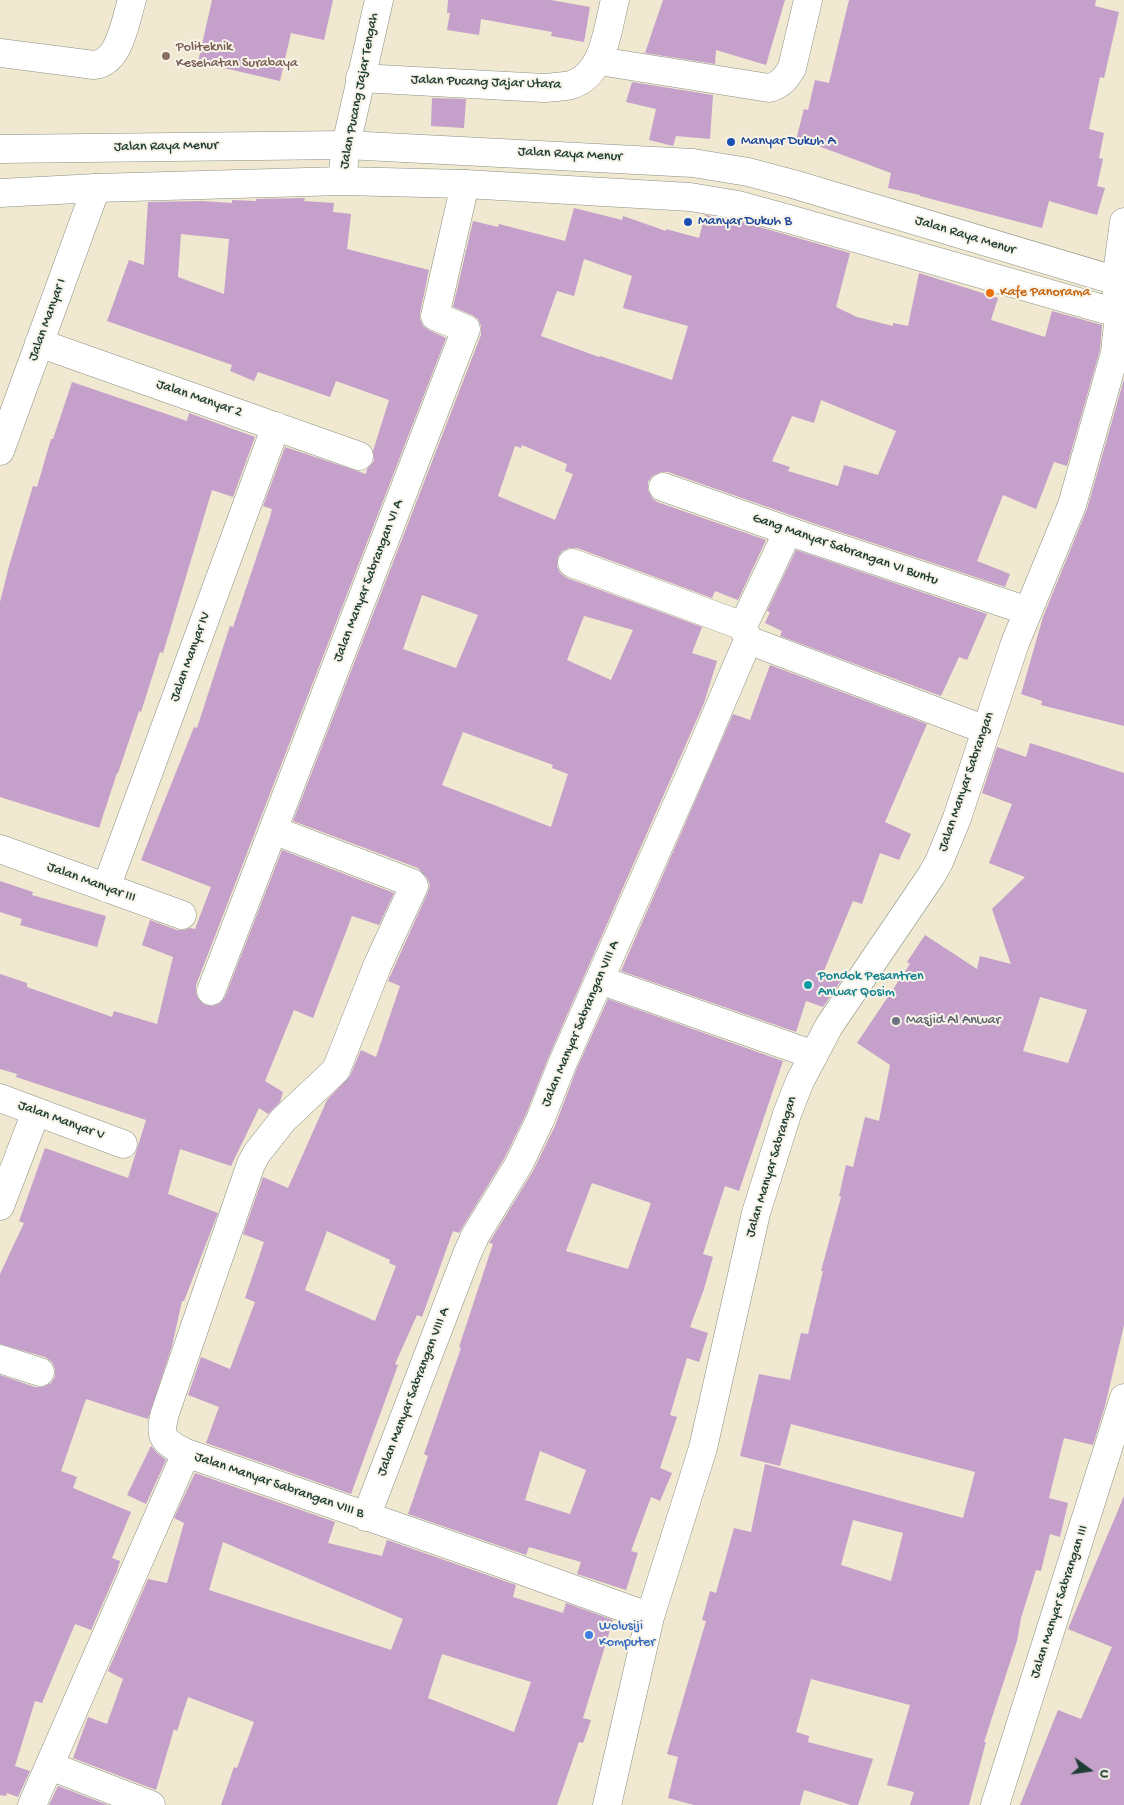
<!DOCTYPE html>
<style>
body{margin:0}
#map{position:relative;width:1124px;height:1805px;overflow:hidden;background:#f0e8d0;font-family:"Gochi Hand",sans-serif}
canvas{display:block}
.north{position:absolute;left:1064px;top:1745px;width:50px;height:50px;-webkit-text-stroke:4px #f7f3e8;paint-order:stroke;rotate:104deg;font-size:14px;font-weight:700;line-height:20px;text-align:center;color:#1f3d34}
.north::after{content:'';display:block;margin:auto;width:18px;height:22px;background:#1f3d34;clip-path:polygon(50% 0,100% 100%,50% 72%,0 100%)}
</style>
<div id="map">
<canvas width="1124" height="1805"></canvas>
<div class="north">U</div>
</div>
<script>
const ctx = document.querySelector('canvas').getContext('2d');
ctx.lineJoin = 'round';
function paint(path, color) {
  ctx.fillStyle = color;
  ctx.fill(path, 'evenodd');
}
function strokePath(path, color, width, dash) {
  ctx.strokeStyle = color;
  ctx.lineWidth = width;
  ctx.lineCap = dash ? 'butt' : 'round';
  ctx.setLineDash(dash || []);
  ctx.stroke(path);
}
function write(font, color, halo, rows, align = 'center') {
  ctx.font = font + ' "Gochi Hand",sans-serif';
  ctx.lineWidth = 4;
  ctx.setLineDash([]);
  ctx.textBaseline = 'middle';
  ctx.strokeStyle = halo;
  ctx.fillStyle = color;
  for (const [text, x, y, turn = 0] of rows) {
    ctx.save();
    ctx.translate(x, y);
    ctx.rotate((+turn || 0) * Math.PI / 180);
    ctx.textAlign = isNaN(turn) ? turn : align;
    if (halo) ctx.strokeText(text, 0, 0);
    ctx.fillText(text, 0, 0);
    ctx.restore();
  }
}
const building = new Path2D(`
 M 212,0 L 333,0 L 324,40 L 291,33 L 280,81 L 198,62 Z
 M 448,0 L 551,0 L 590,7 L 584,42 L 551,36 L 552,32 L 481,19 L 479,35 L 447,30 L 450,13 L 447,13 Z
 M 663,0 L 785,0 L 766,65 L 716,50 L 715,64 L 645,53 Z
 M 849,0 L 1096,0 L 1095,6 L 1119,12 L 1104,78 L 1100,77 L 1089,129 L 1104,133 L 1099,158 L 1103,159 L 1097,186 L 1105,188 L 1097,215 L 1049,201 L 1042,228 L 920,196 L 920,195 L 888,188 L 891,173 L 813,144 L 796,140 L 804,109 L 808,110 L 815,80 L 829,83 Z
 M 632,82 L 713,95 L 710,139 L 676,136 L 673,146 L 649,140 L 656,109 L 626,102 Z
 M 432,98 L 466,99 L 464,128 L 431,126 Z
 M 305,198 L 304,201 L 334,203 L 333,212 L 351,214 L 347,249 L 429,270 L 420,313 L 420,319 L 423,326 L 429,330 L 446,338 L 196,985 L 196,993 L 199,1000 L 205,1005 L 213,1006 L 220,1003 L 225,997 L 282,850 L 394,893 L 379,925 L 352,916 L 313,1018 L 294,1010 L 265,1081 L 283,1092 L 280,1102 L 268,1114 L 259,1108 L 231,1166 L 180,1149 L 168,1194 L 218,1213 L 184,1301 L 182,1301 L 172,1346 L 148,1419 L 86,1399 L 61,1471 L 77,1477 L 73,1488 L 131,1512 L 112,1558 L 120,1561 L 117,1571 L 91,1630 L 75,1624 L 42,1703 L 35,1701 L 15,1766 L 30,1771 L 18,1797 L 7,1793 L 6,1796 L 0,1795 L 0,1375 L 35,1387 L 43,1387 L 51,1383 L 55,1377 L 55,1369 L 52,1362 L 45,1357 L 0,1344 L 0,1274 L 24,1223 L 19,1221 L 45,1148 L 128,1178 L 146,1120 L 16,1077 L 17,1074 L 0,1069 L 0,974 L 27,983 L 27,987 L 112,1017 L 114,1011 L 157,1024 L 173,957 L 142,945 L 150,920 L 177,930 L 184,930 L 190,928 L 195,929 L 211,887 L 141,860 L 194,727 L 197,728 L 230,626 L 233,627 L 270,517 L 272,509 L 263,506 L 285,447 L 366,474 L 367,469 L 374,461 L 373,451 L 389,400 L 336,381 L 330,397 L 258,372 L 254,381 L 230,371 L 232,365 L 107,321 L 129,260 L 144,265 L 148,202 L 202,201 L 232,203 L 232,200 L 256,201 L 256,199 ZM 181,234 L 229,239 L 224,294 L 178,277 Z
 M 574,208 L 622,220 L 623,216 L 666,231 L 666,229 L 699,238 L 705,215 L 735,220 L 850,253 L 836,307 L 857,317 L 893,326 L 893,323 L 908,326 L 919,273 L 998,298 L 991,320 L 1045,337 L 1052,311 L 1102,325 L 1100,350 L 1067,466 L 1054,462 L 1036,509 L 1003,495 L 977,561 L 1010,574 L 1005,587 L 813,523 L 668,472 L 661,472 L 652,476 L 648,482 L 648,490 L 652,498 L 657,502 L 766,540 L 738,600 L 715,591 L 712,598 L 577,548 L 569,548 L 562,551 L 558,557 L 557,566 L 560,573 L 567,578 L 702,627 L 692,653 L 717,661 L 704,703 L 549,1056 L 526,1114 L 505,1157 L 459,1233 L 453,1231 L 422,1317 L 417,1315 L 395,1364 L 398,1365 L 351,1494 L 206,1443 L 219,1407 L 188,1395 L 201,1357 L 230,1369 L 255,1302 L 245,1298 L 264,1242 L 243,1234 L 263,1177 L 288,1188 L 327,1100 L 350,1076 L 361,1050 L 376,1057 L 400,986 L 388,981 L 428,892 L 430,885 L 427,878 L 418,868 L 293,821 L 481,335 L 481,326 L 478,319 L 472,315 L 453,307 L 473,221 L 498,227 L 499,224 L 565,241 ZM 584,259 L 632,276 L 623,308 L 688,326 L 672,380 L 600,356 L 599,357 L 541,336 L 557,291 L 574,296 ZM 821,400 L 896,431 L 878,475 L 844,465 L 838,486 L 788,471 L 790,467 L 772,461 L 792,416 L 814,423 ZM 522,445 L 567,464 L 565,471 L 573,474 L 555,520 L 498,496 L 515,446 L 521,448 ZM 422,595 L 478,615 L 456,668 L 403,649 ZM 584,616 L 633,630 L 611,680 L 567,660 ZM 463,732 L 553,765 L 552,768 L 568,774 L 551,827 L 442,785 ZM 327,1231 L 390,1260 L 389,1263 L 396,1266 L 375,1321 L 305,1290 Z
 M 1124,379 L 1124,726 L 1041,705 L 1042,701 L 1021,694 L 1043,617 L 1087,509 Z
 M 72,382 L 187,421 L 189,413 L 255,437 L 233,497 L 212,490 L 163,653 L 160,652 L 141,712 L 139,711 L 118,773 L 117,773 L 99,828 L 0,797 L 0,602 L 9,566 L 33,486 L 37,487 L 51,439 L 53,439 Z
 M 796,550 L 987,614 L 967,660 L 959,657 L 941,696 L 780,636 L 782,631 L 765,623 L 770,612 L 767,611 Z
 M 770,665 L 927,724 L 885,822 L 911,834 L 899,860 L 880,853 L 862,904 L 853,901 L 823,973 L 842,979 L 823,1007 L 806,1001 L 796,1032 L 621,971 L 733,714 L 750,720 Z
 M 1030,743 L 1124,773 L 1124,1325 L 1105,1406 L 1093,1445 L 1064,1438 L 1049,1498 L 1068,1503 L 1060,1537 L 1050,1534 L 1041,1571 L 1036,1570 L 1021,1618 L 1017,1641 L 984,1742 L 986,1742 L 969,1805 L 910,1805 L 914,1792 L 887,1785 L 910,1705 L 811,1679 L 796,1732 L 809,1736 L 808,1742 L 873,1759 L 858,1805 L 851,1805 L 804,1790 L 800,1805 L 694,1805 L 668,1798 L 678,1757 L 667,1754 L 706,1621 L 702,1620 L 710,1591 L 716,1593 L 734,1528 L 751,1532 L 765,1464 L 963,1518 L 975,1472 L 791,1424 L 780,1466 L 740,1456 L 759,1374 L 790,1380 L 801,1333 L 808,1334 L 823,1271 L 821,1271 L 841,1197 L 839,1196 L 846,1165 L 853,1167 L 865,1117 L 879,1121 L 890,1065 L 857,1043 L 910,964 L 907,962 L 925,935 L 977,969 L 980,956 L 1011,964 L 992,909 L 1025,877 L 989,863 L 1012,804 L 982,793 L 997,747 L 1026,757 ZM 1040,997 L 1087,1010 L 1068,1063 L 1023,1051 ZM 853,1520 L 903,1533 L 891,1581 L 841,1565 Z
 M 0,881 L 33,892 L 32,895 L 106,916 L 97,947 L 20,925 L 22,919 L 0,912 Z
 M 608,999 L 783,1061 L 739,1191 L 725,1186 L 703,1254 L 713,1257 L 704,1289 L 690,1327 L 708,1333 L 699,1362 L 687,1358 L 670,1415 L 677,1417 L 660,1468 L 672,1473 L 660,1501 L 651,1497 L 631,1551 L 638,1553 L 626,1590 L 577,1574 L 581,1562 L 529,1547 L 526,1555 L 408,1514 L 428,1456 L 424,1454 L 461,1348 L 459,1347 L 493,1244 L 489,1243 L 533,1171 L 555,1126 L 577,1068 ZM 592,1183 L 651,1203 L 628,1269 L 566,1251 ZM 540,1451 L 586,1470 L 570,1514 L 525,1500 Z
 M 151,1446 L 157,1453 L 166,1460 L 146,1504 L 127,1495 Z
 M 195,1473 L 335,1522 L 328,1543 L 382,1556 L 387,1540 L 516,1585 L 513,1597 L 563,1613 L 566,1603 L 613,1620 L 583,1718 L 591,1720 L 583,1743 L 579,1742 L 557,1805 L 221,1805 L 234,1767 L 237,1768 L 254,1722 L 188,1697 L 177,1731 L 174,1729 L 156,1790 L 73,1758 L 88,1717 L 107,1724 L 123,1679 L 108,1671 L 148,1579 L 167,1583 L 184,1523 L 174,1518 ZM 223,1542 L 403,1619 L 391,1650 L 209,1590 ZM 442,1654 L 531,1682 L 514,1732 L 428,1698 Z
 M 1124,1496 L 1124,1805 L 1020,1805 L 1058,1710 L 1081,1719 L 1112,1647 L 1068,1629 Z
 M 58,1786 L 108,1805 L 49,1805 Z`);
const minor = new Path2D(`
 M 0,53 L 94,65 C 120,63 125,21 132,0
 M 599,61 L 769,88 C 781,85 786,78 792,68 L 808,0
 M 360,78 L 544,88 C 553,87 562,87 571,85 C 605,74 607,29 615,0
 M 39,343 L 359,456
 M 0,451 L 96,188
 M 663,487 L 808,538 L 1028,611
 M 572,563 L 743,626
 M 748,640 L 986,730
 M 273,830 L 412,883 L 414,886 L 378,964 L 336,1070 L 283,1120 L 257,1153 L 251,1164 L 165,1413 C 158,1439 165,1442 186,1453 L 501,1563 L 650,1617
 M 0,849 L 182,915
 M 106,888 L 276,426
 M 600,980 L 814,1055
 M 211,991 L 466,329 L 435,316 L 465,184
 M 0,1098 L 123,1144
 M 0,1206 L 36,1112
 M 0,1359 L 40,1372
 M 366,1517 L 467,1254 L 475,1236 L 519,1164 L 540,1120 L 563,1062 L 699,755 L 748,640 L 743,626 L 788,531
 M 50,1766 L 151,1805
 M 32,1805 L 186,1453
 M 607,1805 L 650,1617 L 703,1448 L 756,1213 L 787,1114 L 800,1081 L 829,1026 L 931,876 L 939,862 L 957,818 L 1015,643 L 1072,505 L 1115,353 L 1119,314 L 1116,281 L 1124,222
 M 995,1805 L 1124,1398`);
const tertiary = new Path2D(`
 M 342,181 L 346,145 L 379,0`);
const primary = new Path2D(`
 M 0,149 L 346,145 L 693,163 L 748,172 L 793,184 L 1124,283
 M 0,193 L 96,188 L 342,181 L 465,184 L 690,197 L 738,205 L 796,221 L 1124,315`);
const markers = [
 [166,56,5,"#8d6e63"],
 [731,142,5,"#1a4fb4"],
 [688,222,5,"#1a4fb4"],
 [990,293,5,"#e8710a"],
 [808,985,5,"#0f9aa8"],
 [896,1021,5,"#6b7280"],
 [589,1635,5,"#3f7fe0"]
];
const educationNames = [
 ["Politeknik",176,48],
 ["Kesehatan Surabaya",176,64]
];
const streetNames = [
 ["Jalan Pucang Jajar Utara",486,83,2],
 ["Jalan Pucang Jajar Tengah",360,91,-79],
 ["Jalan Raya Menur",166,147,-1],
 ["Jalan Raya Menur",570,155,3],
 ["Jalan Raya Menur",965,236,17],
 ["Jalan Manyar I",48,320,-70],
 ["Jalan Manyar 2",199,399,19],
 ["Gang Manyar Sabrangan VI Buntu",845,550,19],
 ["Jalan Manyar Sabrangan VI A",369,581,-69],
 ["Jalan Manyar IV",191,657,-70],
 ["Jalan Manyar Sabrangan",967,782,-71],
 ["Jalan Manyar III",91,883,20],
 ["Jalan Manyar Sabrangan VIII A",581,1024,-67],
 ["Jalan Manyar V",61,1121,20],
 ["Jalan Manyar Sabrangan",772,1167,-73],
 ["Jalan Manyar Sabrangan VIII A",414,1392,-69],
 ["Jalan Manyar Sabrangan VIII B",279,1486,19],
 ["Jalan Manyar Sabrangan III",1060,1602,-72]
];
const transitNames = [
 ["Manyar Dukuh A",741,142],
 ["Manyar Dukuh B",698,222]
];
const foodNames = [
 ["Kafe Panorama",1000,293]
];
const cultureNames = [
 ["Pondok Pesantren",818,977],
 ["Anwar Qosim",818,993]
];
const worshipNames = [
 ["Masjid Al Anwar",906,1021]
];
const shopNames = [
 ["Wolusiji",599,1627],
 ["Komputer",599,1643]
];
paint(building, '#c4a0ca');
strokePath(minor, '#889282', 29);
strokePath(tertiary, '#889282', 29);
strokePath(primary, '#889282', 29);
strokePath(minor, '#fff', 28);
strokePath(tertiary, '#fff', 28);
strokePath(primary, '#fff', 28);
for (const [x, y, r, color] of markers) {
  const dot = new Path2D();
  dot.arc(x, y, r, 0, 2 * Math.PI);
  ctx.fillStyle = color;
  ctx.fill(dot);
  strokePath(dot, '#f7f3e8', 2);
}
write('14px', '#785e54', '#f7f3e8', educationNames, 'left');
write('14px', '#1f3d34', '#f7f3e8', streetNames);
write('14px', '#164399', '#f7f3e8', transitNames, 'left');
write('14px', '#c56008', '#f7f3e8', foodNames, 'left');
write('14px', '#0d838f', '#f7f3e8', cultureNames, 'left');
write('14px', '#5b616d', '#f7f3e8', worshipNames, 'left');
write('14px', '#366cbe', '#f7f3e8', shopNames, 'left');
</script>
